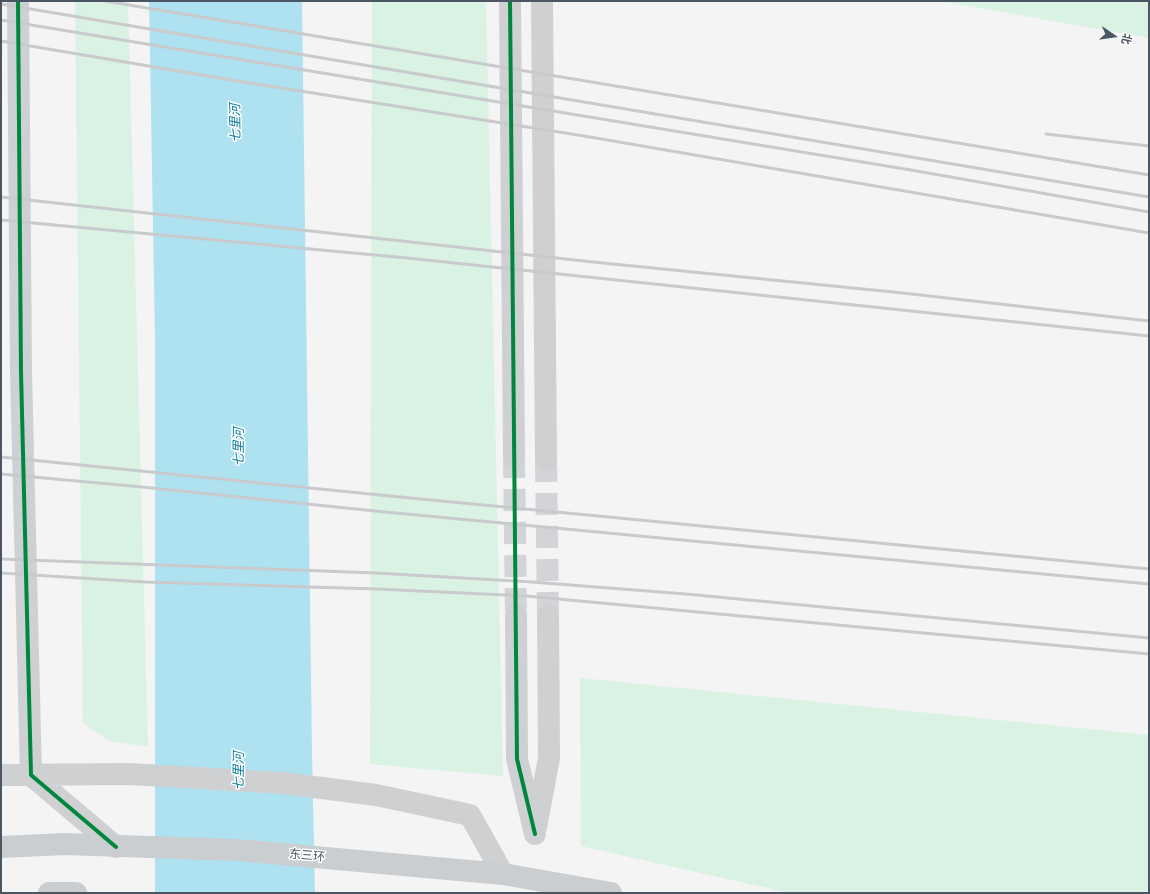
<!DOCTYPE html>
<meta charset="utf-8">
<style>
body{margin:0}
#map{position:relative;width:1150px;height:894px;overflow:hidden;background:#f4f4f4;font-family:Overpass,"Noto Sans SC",sans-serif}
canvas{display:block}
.frame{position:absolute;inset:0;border:2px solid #4a5661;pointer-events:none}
.north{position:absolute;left:1094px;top:16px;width:40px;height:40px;-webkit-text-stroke:3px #fff;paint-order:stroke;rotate:103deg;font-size:11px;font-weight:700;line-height:16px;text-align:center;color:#4a5661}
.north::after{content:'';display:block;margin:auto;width:14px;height:18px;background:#4a5661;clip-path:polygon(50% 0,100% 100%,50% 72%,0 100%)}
</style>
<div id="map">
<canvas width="1150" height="894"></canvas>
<div class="frame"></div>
<div class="north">北</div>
</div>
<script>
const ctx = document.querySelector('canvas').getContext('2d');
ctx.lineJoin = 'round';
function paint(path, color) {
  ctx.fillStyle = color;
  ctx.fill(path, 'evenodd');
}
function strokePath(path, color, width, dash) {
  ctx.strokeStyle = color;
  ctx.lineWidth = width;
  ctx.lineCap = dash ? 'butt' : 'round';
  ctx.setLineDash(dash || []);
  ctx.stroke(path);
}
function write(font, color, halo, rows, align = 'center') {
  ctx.font = font + ' Overpass,"Noto Sans SC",sans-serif';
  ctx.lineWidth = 3;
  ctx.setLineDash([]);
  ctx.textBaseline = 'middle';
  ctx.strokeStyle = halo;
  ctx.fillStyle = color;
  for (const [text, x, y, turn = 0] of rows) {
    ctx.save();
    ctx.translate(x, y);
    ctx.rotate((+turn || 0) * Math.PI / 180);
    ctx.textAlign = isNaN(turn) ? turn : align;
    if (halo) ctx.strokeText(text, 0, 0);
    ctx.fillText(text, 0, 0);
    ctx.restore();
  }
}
const green = new Path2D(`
 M 75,1 L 128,1 L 148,747 L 109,741 L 83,723 Z
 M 372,1 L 486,1 L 503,776 L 370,764 Z
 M 939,1 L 1149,1 L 1149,38 Z
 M 580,678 L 1149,735 L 1149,893 L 789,893 L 581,846 Z`);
const water = new Path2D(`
 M 149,1 L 302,1 L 312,752 L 315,893 L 155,893 L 155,339 Z`);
const minorTunnel = new Path2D(`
 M 514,456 L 516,615
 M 546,460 L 548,616`);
const minor = new Path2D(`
 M 510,1 L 514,456
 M 542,1 L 546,460
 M 516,615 L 517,759 L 535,834
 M 536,827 L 549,758 L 548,616`);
const tertiary = new Path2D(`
 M 18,1 L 21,372 L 31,775 L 116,847
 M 1,775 L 129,774 L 283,783 L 376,795 L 470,815 L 503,874`);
const primary = new Path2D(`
 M 1,847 L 65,844 L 237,850 L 503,874 L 611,893
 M 49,893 L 76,893`);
const rail = new Path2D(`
 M 105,1 C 452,62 801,116 1149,175
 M 1,4 L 1149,197
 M 1,20 L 911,170 L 1149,212
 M 1,41 L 231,80 L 584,136 L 1149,233
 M 1046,134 L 1149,146
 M 1,197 L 593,262 L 903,293 L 1149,321
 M 1,220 L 407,258 L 1149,336
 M 1,457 L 390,496 L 1149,569
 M 1,474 L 142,487 L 385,512 L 1149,584
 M 1,559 L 376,573 L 532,582 L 686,594 L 1149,638
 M 1,573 L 145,582 L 377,589 L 526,596 L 1149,654`);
const cycleway = new Path2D(`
 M 18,1 L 21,372 L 31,775 L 116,847
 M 510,1 L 517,759 L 535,834`);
const streetNames = [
 ["东三环",307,857,5]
];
const waterNames = [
 ["七里河",237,123,-91],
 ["七里河",240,447,-90],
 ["七里河",240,771,-90]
];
paint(green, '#d9f2e3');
paint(water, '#aee2f0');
strokePath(minorTunnel, '#d2d4d7', 22, [22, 11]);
strokePath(minor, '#ced0d2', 22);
strokePath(tertiary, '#ced0d2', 22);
strokePath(primary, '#caced1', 22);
strokePath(rail, '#c9cacc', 3);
strokePath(cycleway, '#00873e', 4);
write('12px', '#4a5661', '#fff', streetNames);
write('italic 13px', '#0c7c9b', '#fff', waterNames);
</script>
